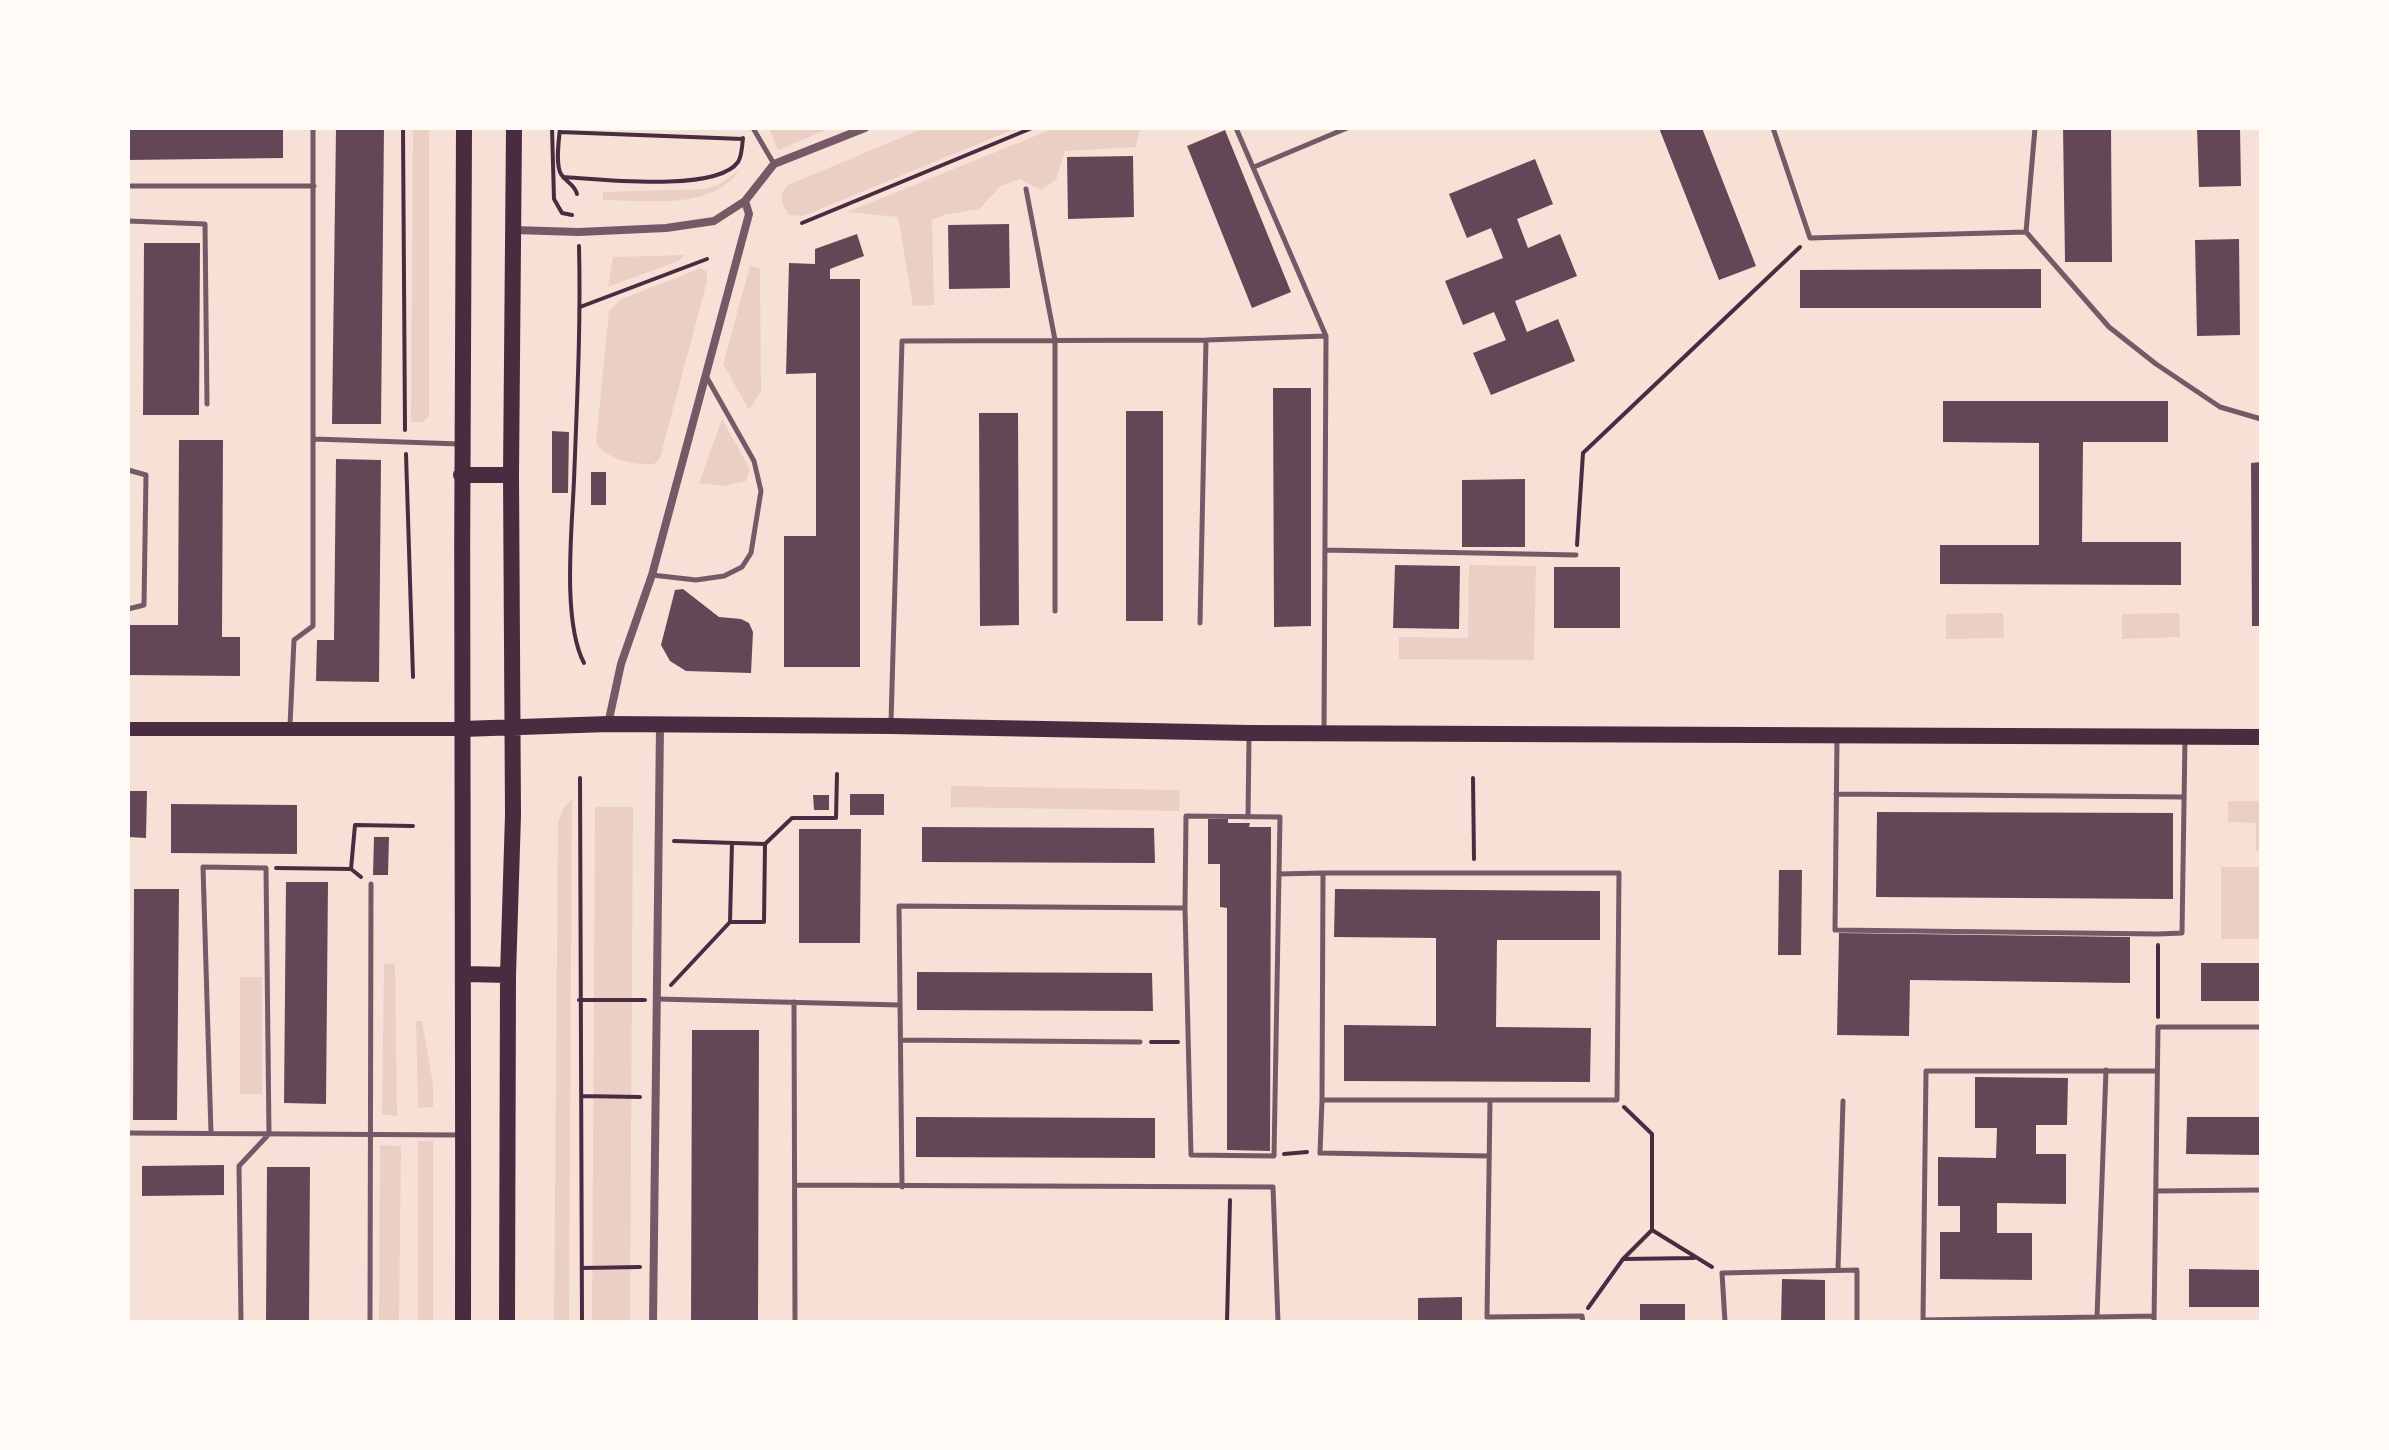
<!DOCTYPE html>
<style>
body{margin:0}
#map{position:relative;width:2389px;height:1450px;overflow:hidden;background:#f7e1d7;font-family:Georgia,serif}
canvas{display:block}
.frame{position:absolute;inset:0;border:130px solid #fffaf5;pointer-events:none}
</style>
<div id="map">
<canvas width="2389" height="1450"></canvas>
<div class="frame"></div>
</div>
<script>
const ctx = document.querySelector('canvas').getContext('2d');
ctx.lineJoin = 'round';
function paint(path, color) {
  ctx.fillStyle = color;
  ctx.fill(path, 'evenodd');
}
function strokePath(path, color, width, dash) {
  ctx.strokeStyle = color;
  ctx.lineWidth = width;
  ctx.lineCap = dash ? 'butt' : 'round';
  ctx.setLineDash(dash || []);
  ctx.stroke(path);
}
const green = new Path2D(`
 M 413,128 L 429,128 L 429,416 L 422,422 L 411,422 Z
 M 769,128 L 831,128 L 778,150 Z
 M 924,128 L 1017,128 L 803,216 L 789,215 C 782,203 777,197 788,185 Z
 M 1055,128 L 1140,128 L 1136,147 L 1065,151 L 1056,180 L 1041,190 L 1020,179 L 1001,186 L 979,209 L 944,215 L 932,220 L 934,305 L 913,306 L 898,217 L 847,212 Z
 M 740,170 C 711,211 648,200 603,200 L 603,192 L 704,189 L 718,185 Z
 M 685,255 L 678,261 L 608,287 L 613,257 Z
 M 750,266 L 760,268 L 761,391 L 749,410 L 723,364 Z
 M 701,268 L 707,272 L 707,281 L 660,458 L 654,464 C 637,466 605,459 596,443 L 609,311 L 620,300 Z
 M 722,419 L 750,469 L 746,481 L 722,486 L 699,483 Z
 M 1469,565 L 1536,566 L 1534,660 L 1399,659 L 1399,637 L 1468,638 Z
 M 2003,613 L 2004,638 L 1946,639 L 1946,614 Z
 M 2179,613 L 2180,637 L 2122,639 L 2122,614 Z
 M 951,786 L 1180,790 L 1179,811 L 951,807 Z
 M 572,799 L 569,1322 L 554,1322 L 558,823 L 563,809 Z
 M 2228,801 L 2261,801 L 2261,851 L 2256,851 L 2256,823 L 2228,822 Z
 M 595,807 L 633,807 L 630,1322 L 592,1322 Z
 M 2221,867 L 2261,867 L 2261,939 L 2221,939 Z
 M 395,963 L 397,1115 L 397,1116 L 382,1114 L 384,964 Z
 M 240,977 L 262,977 L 262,1094 L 240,1094 Z
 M 416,1021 L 422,1021 L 433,1084 L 433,1107 L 418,1108 Z
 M 418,1141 L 433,1141 L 433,1322 L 418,1322 Z
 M 380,1145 L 401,1146 L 399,1322 L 379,1322 Z`);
const building = new Path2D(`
 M 128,128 L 283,128 L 283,158 L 128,160 Z
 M 336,128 L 384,128 L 381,424 L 332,424 Z
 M 1659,128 L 1702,128 L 1756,266 L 1719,280 Z
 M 2063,128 L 2111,128 L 2112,262 L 2065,262 Z
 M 2197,128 L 2240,128 L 2241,186 L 2199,187 Z
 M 1225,130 L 1291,292 L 1252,308 L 1187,146 Z
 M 1133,156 L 1134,217 L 1068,219 L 1067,157 Z
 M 1535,159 L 1553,204 L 1517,219 L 1528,248 L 1560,234 L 1577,276 L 1515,301 L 1527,332 L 1558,319 L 1575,361 L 1491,395 L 1473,353 L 1506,340 L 1494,312 L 1463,325 L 1445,281 L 1503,258 L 1491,228 L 1467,238 L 1449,194 Z
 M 1009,224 L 1010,288 L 949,289 L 948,225 Z
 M 857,234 L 864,256 L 830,269 L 830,279 L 860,279 L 860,667 L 784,667 L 784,536 L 816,536 L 816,373 L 786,374 L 789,263 L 815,264 L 815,249 Z
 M 2239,239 L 2240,335 L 2197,336 L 2195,240 Z
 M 144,243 L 200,243 L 199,415 L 143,415 Z
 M 2041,269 L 2041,308 L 1800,308 L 1800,270 Z
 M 1273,388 L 1311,388 L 1311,626 L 1274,627 Z
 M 1943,401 L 2168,401 L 2168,442 L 2083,442 L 2082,542 L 2181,542 L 2181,585 L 1940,584 L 1940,545 L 2039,545 L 2039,443 L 1943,442 Z
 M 1126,411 L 1163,411 L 1163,621 L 1126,621 Z
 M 979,413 L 1018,413 L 1019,625 L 980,626 Z
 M 552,431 L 569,432 L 568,493 L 552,493 Z
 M 179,440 L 223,440 L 222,637 L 240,637 L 240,676 L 128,675 L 128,625 L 178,625 Z
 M 336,459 L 381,460 L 379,682 L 316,681 L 317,640 L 334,640 Z
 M 2261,462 L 2261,626 L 2252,626 L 2251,463 Z
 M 591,472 L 606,472 L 606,505 L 591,505 Z
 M 1525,479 L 1525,547 L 1462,547 L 1462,480 Z
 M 1395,565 L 1460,566 L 1459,629 L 1393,628 Z
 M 1554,567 L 1620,567 L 1620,628 L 1554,628 Z
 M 683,589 L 719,617 L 741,619 L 749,623 L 753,632 L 751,673 L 686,671 L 670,661 L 661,645 L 675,590 Z
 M 128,791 L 147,791 L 146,838 L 128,837 Z
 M 850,794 L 884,794 L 884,815 L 850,815 Z
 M 813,795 L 829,795 L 829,810 L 814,810 Z
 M 171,804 L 297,805 L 297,854 L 171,853 Z
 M 1877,812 L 2173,813 L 2173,899 L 1876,897 Z
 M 1208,819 L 1228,819 L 1228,823 L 1250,823 L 1249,827 L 1271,827 L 1270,1151 L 1227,1150 L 1227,908 L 1220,907 L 1220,864 L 1208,864 Z
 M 922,827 L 1154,828 L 1155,863 L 922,862 Z
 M 799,829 L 861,829 L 860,943 L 799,943 Z
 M 374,837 L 389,837 L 388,875 L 373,875 Z
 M 1779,870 L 1802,870 L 1801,955 L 1778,955 Z
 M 286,882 L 328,882 L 326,1104 L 284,1103 Z
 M 134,889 L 179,889 L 177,1120 L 133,1120 Z
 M 1335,889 L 1600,891 L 1600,940 L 1497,940 L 1496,1027 L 1591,1028 L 1590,1082 L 1344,1081 L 1344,1025 L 1436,1026 L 1436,938 L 1334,937 Z
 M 1839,933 L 2130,937 L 2130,983 L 1910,980 L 1909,1036 L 1837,1035 Z
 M 2201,963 L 2261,963 L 2261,1001 L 2201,1001 Z
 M 917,972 L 1152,973 L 1153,1011 L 917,1010 Z
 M 692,1030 L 759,1030 L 758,1322 L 691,1322 Z
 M 1975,1077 L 2068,1078 L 2067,1125 L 2036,1125 L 2036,1154 L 2066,1154 L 2066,1204 L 1997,1203 L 1997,1233 L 2032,1233 L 2032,1280 L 1940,1279 L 1940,1232 L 1960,1232 L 1960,1206 L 1938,1206 L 1938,1157 L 1996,1158 L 1997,1128 L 1975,1128 Z
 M 916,1117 L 1155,1118 L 1155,1158 L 916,1157 Z
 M 2187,1117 L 2261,1117 L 2261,1155 L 2186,1154 Z
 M 224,1165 L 224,1195 L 142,1196 L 142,1166 Z
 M 267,1167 L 310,1167 L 309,1322 L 266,1322 Z
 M 2189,1269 L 2261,1270 L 2261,1307 L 2189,1307 Z
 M 1782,1279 L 1825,1280 L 1825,1322 L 1781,1322 Z
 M 1462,1297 L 1462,1322 L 1418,1322 L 1418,1298 Z
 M 1640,1304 L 1685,1304 L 1685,1322 L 1640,1322 Z`);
const path = new Path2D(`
 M 403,128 L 405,430
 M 552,128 L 554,199 L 562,213 L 572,215
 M 560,128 C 559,140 555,164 561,174 C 566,183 574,183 577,194
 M 560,132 L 743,139
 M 563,177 C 598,179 716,193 738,162 C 742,156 742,146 743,138
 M 802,223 L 1032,128
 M 579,246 C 581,324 577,402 574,480 C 572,529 562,621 584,663
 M 580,307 L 707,259
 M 406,454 L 413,677
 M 1577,545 L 1583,453 L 1800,247
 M 580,778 L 582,1322
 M 1473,778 L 1474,859
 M 674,841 L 765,844 L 792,818 L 836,818 L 837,774
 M 276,868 L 351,869 L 361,877
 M 351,869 L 355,825 L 413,826
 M 730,922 L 764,922 L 765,844
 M 671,985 L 730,922 L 732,843
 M 579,1000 L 645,1000
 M 2158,1017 L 2158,945
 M 1151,1042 L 1178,1042
 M 583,1096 L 640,1097
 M 1284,1154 L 1307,1152
 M 1652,1230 L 1712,1267
 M 1623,1259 L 1694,1258
 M 582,1268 L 640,1267
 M 1588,1308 L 1623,1259 L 1652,1230 L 1652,1134 L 1624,1107
 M 1227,1322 L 1230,1200`);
const service = new Path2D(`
 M 753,128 L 774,164
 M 1773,128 L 1810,238 L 2026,232 L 2035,128
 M 1254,167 L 1347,128
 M 128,186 L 314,186
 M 1026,189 L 1055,340 L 1055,611
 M 128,221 L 205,224 L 207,404
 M 2026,232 L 2109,327 L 2156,364 L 2220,407 L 2261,419
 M 314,439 L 460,444
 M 128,470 L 146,475 L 144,605 L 128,609
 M 1325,550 L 1576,555
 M 652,575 L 696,580 L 724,576 L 742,567 L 751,553 L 761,491 L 754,461 L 706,376
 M 1200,623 L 1206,340
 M 891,722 L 902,341 L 1206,340 L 1326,336 L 1236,128
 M 290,725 L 294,640 L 313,626 L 313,128
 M 1324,731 L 1326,336
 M 1837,738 L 1835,930 L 2158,934 L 2182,933 L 2185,738
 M 1836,794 L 2183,797
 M 1186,816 L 1280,817 L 1274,1156 L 1191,1155 L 1185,908 Z
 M 1248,817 L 1249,738
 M 1323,873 L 1619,873 L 1617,1100 L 1322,1100 Z
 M 1279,874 L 1323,873
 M 657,999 L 900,1005
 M 794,1002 L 795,1322
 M 901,1040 L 1140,1042
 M 1322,1100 L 1320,1153 L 1489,1156
 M 1490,1100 L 1487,1317 L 1582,1316 L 1583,1322
 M 128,1133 L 459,1135
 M 211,1133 L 203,867 L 266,868 L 269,1134 L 239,1166 L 241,1322
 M 795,1185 L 1273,1187 L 1278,1322
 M 902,1187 L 899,906 L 1185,908
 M 2156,1191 L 2261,1190
 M 1838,1270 L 1843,1101
 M 2154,1316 L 1923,1320 L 1926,1071 L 2157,1071
 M 2097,1317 L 2106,1070
 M 370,1322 L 371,884
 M 1725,1322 L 1722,1273 L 1857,1270 L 1857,1322
 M 2154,1322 L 2158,1027 L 2261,1027`);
const minor = new Path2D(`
 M 513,230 L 579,232 L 666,228 L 714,221 L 745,201 L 774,164 L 865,128
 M 608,724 L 621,664 L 652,575 L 749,214 L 745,201
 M 653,1322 L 660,726`);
const secondary = new Path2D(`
 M 128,729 L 462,729`);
const primary = new Path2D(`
 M 461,475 L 511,475
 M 462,729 L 608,724 L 891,726 L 1249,733 L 2261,737
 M 465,974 L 508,975
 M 463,1322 C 464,924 460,526 464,128
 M 507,1322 L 508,975 L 513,815 L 511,475 L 514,128`);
paint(green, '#ebcfc5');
paint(building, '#644757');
strokePath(path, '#4a2c40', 4);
strokePath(service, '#755966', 5);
strokePath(minor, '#755966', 8);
strokePath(secondary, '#4a2c40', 14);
strokePath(primary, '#4a2c40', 16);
</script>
